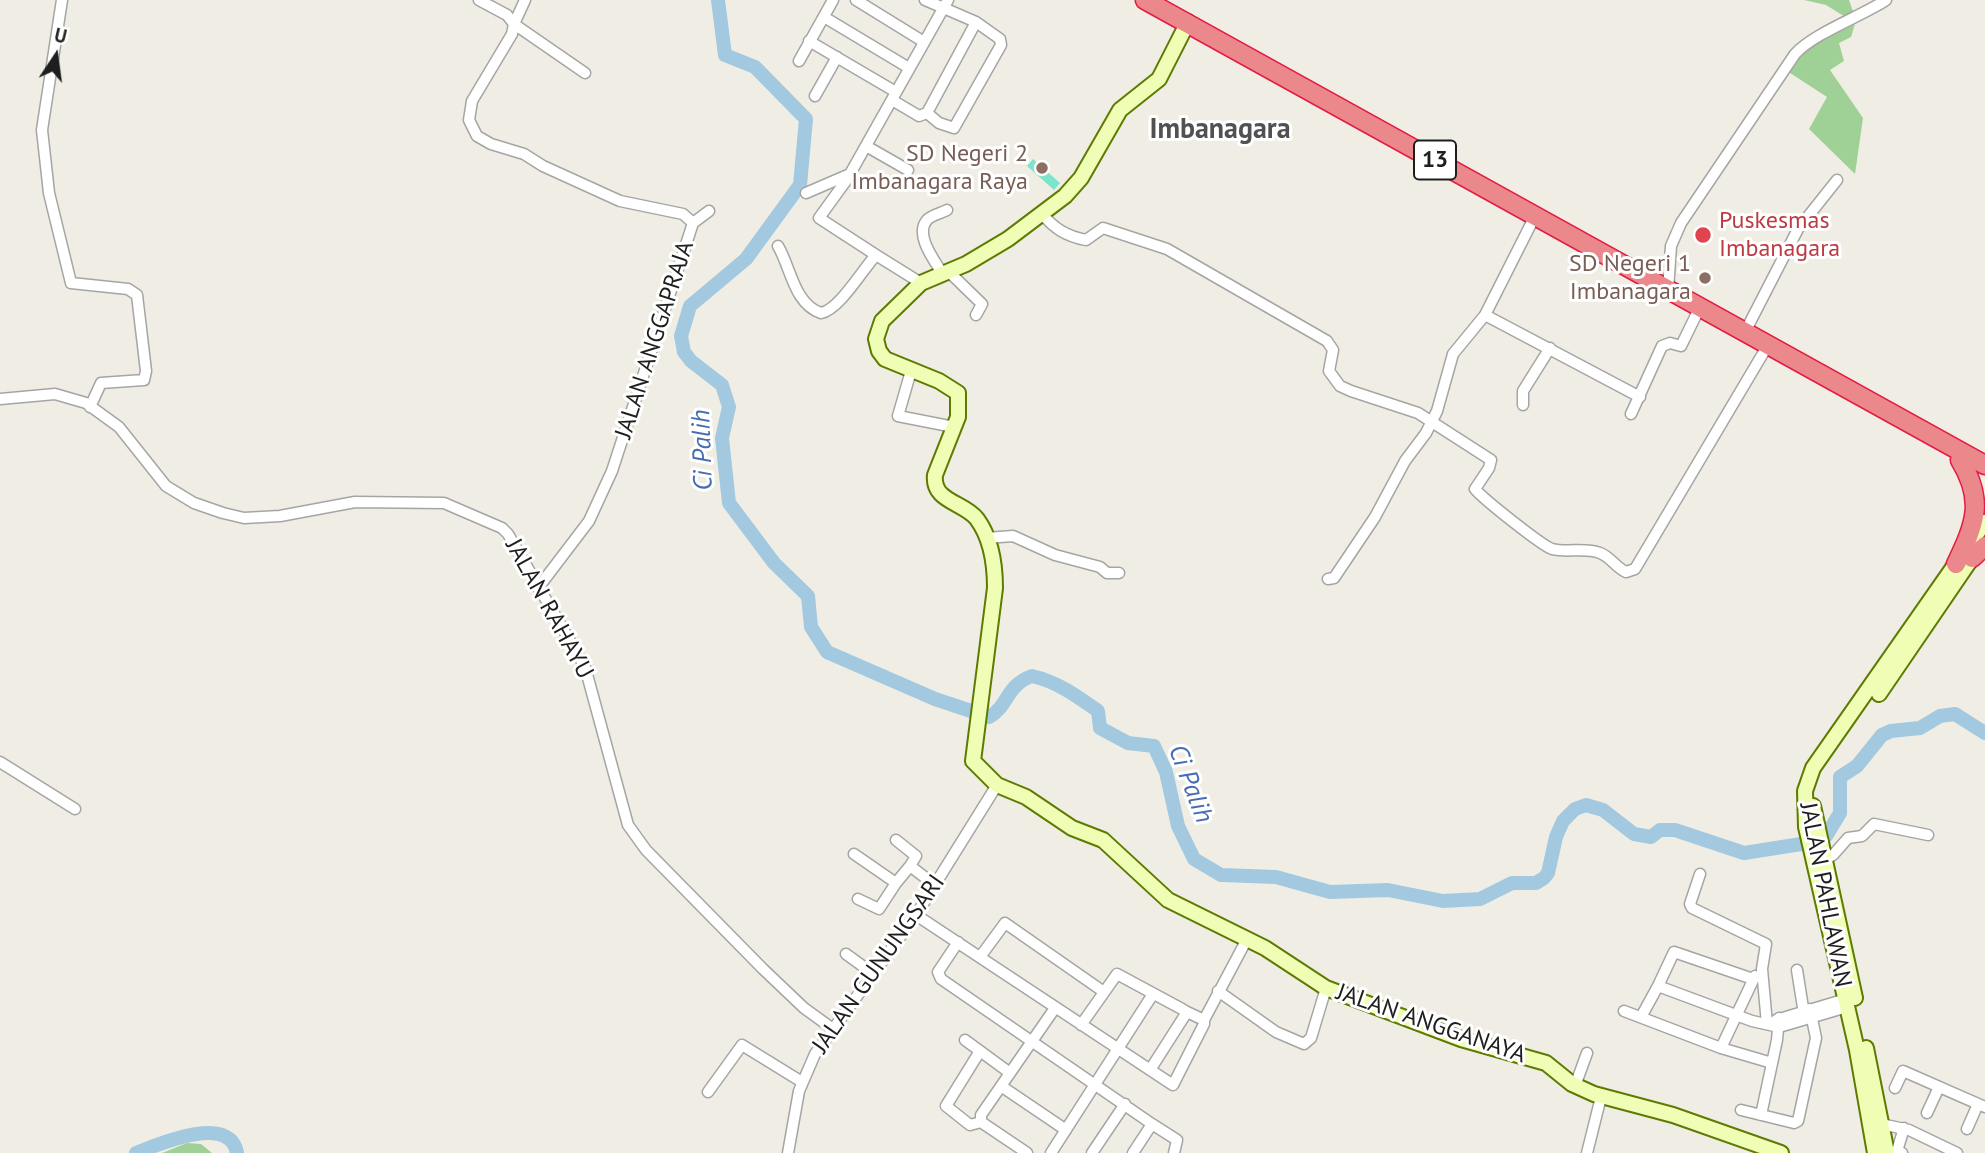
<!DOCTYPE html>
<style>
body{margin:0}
#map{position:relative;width:1985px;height:1153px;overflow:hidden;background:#f0eee4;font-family:"PT Sans",sans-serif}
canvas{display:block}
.north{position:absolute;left:21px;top:21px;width:70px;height:70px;-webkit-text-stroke:5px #fff;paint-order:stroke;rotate:13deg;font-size:19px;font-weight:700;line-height:28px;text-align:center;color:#1e1e1e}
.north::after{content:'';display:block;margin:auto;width:24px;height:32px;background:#1e1e1e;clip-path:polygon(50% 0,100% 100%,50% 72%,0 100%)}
</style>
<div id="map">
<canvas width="1985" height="1153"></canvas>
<div class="north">U</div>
</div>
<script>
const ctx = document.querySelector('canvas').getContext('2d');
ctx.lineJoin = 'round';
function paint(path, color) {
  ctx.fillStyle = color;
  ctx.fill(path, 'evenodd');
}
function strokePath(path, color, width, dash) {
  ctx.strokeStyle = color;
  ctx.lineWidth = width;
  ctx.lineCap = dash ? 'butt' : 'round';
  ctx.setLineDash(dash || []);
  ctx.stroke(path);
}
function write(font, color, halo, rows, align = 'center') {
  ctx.font = font + ' "PT Sans",sans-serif';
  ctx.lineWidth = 6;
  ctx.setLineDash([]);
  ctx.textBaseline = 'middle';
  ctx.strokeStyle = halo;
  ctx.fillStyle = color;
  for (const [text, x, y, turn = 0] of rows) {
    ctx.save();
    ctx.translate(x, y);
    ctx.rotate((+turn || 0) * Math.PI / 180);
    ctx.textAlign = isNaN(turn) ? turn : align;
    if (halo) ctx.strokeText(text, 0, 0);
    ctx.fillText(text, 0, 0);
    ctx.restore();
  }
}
const forest = new Path2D(`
 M 1804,0 L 1849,0 L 1855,17 L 1847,18 L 1826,5 Z
 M 1855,24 L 1851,37 L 1839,43 L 1844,61 L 1830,70 L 1863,118 L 1855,174 L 1809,129 L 1827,97 L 1787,71 L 1805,48 Z
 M 187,1143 L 201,1144 L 212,1153 L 162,1153 Z`);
const pitch = new Path2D(`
 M 1033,159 L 1060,183 L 1054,190 L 1027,166 Z`);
const river = new Path2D(`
 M 718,0 L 725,55 L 755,67 L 806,119 L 800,185 L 746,259 L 690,306 L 681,336 L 684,352 L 691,361 L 722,385 L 729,407 L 722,438 L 729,503 L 774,563 L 808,596 L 811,627 L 827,652 L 935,699 L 989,717 C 1008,707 1006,685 1032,676 C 1058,682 1077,696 1098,711 L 1100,728 L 1128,743 L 1154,746 L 1166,772 L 1178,826 L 1194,859 L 1221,875 L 1276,877 L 1330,892 L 1388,890 L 1443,901 L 1480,899 L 1512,883 L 1536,883 L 1544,878 L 1548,873 L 1556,837 L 1563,821 L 1575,809 L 1586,805 L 1603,810 L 1634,834 L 1651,837 L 1660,830 L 1675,830 L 1744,853 L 1814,842 L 1826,836 L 1840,813 L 1840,777 L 1857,766 L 1882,735 L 1891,731 L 1920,728 L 1940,716 L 1955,714 L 1985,733
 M 136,1153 C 159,1144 230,1113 237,1153`);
const street = new Path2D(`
 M 62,0 L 42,130 L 49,193 L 71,283 L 128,289 L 137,295 L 146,371 L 144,380 L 101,383 L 90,407
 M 479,0 L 507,15 L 514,24 L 512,34 L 472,101 L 469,120 L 477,136 L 491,144 L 524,154 L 543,166 L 620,201 L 683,214 L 693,223 L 612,471 L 589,521 L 538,588
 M 525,0 L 514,24 L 585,73
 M 856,0 L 924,42
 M 824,17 L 909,68
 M 809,41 L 896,92
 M 799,61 L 833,0
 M 815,96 L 837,57
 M 892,100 L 919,116 L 927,113 L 939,123 L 954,128 L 1001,45 L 1000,39 L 976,22 L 925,0
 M 927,113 L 976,22
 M 866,146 L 908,170
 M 848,178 L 819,218 L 876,255
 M 806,193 L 850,174 L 948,0
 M 1042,214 C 1055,229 1066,236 1086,240 L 1103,228 L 1167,249 L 1327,341 L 1333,350 L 1329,371 L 1340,386 L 1351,391 L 1418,413 L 1491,460 L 1489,468 L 1475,489 C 1482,498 1541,545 1552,549 C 1568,553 1585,547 1600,553 C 1611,557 1616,568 1626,572 L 1635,569 L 1768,345
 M 693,223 L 709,211
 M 778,246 C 791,268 794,304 821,313 C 839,310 863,269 876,255 L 921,283
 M 948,271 L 982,304 L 976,315
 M 942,273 C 935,261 914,235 927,220 C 931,215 942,213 947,210
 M 1668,290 L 1671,246 L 1681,223 L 1795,54 C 1814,33 1860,17 1886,0
 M 1485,315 L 1640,397
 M 1745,332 L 1798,229 L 1837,180
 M 911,371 L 898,416 L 954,427
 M 0,399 L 55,394 L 86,403 L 119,427 L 166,486 L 194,503 L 223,513 L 244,518 L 280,516 L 355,502 L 444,503 L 502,528 L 508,534 L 585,667 L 628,825 L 646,850 L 763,969 L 804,1008 L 833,1029
 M 1523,405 L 1523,391 L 1550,348
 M 1631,414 L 1662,346 L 1670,343 L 1681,346 L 1700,307
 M 986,538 L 1013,536 L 1055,555 L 1100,567 L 1107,573 L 1119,573
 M 1328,579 L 1334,578 L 1375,517 L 1405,461 L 1426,433 L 1437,411 L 1453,354 L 1485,315 L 1535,216
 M 0,762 L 75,809
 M 896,840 L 916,856 L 910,866
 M 854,854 L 896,883 L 910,866 L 935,885
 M 1821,862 L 1833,855 L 1848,838 L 1862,836 L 1874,824 L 1928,835
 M 1700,874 L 1690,904 L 1692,908 L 1766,944 L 1762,969 L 1767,1024
 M 858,899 L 879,909 L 896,883
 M 916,915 L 1173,1085 L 1204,1024 L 1204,1020 L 1187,1012
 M 958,942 L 938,972 L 941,979 L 1152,1124
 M 846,954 L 875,975
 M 980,957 L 1005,923 L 1104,992
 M 1797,970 L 1804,1014
 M 1658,986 L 1674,952 L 1753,979
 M 1218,991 L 1276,1032 L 1304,1044 L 1311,1038 L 1326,988
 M 1624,1011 L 1721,1048 L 1772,1063
 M 1641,1017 L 1658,986 L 1752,1021 L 1779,1027 L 1847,1007
 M 1204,1020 L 1247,939
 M 1776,1020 L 1846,999
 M 1081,1025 L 1117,974 L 1182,1009 L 1187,1012 L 1150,1070
 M 965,1040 L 1010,1073
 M 1721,1048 L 1755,976
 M 980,1051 L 946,1106 L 970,1125 L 981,1122
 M 1001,1086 L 1066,1130
 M 1575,1086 L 1587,1053
 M 1895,1088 L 1903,1071 L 1985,1107
 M 708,1092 L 742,1045 L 802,1082
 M 1741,1110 L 1794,1123 L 1798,1121 L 1816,1038 L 1810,1009
 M 1927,1113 L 1939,1087
 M 1761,1115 L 1777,1040 L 1779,1018
 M 981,1122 L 981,1115 L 1055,1008
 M 981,1122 L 1027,1153
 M 1881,1124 L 1909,1130 L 1957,1153
 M 1967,1129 L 1978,1104
 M 788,1153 L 799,1091 L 815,1054 L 916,915 L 997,785
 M 1051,1153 L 1153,994
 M 1092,1153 L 1125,1104
 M 1133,1153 L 1152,1124 L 1177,1140 L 1174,1153
 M 1587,1153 L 1601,1097
 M 1902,1153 L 1897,1151 L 1904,1128`);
const secondary = new Path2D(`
 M 1188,22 L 1159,79 L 1120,110 L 1081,178 L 1065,196 L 1008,239 L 966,264 L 921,283 L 882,321 L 876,339 L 879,351 L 885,359 L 939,381 L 958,393 L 958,417 L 935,475 C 932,502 964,502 977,519 C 991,538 995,566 995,588 L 973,761 L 997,785 L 1026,797 L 1072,828 L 1103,840 L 1168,900 L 1265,948 L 1326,988 L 1461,1039 L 1546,1063 L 1572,1084 L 1594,1094 L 1673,1115 L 1781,1153
 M 1879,694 L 1978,549
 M 1813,806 L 1855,998
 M 1866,1048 L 1887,1153
 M 1875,1153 L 1857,1050 L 1806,827 L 1805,791 L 1813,768 L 1985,522`);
const highway = new Path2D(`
 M 1145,0 L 1985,465
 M 1972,558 L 1985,546
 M 1956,564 C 1975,524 1985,501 1960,460`);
const markers = [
 [1042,168,7,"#8d6e63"],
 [1703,235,9,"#e0444e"],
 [1705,278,7,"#8d6e63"]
];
const shields = [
 [1435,160,42]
];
const shieldNames = [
 ["13",1435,160]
];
const educationNames = [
 ["SD Negeri 2",1028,154],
 ["Imbanagara Raya",1028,182],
 ["SD Negeri 1",1691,264],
 ["Imbanagara",1691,292]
];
const healthNames = [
 ["Puskesmas",1719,221],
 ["Imbanagara",1719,249]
];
const streetNames = [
 ["JALAN ANGGAPRAJA",655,340,-72],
 ["JALAN RAHAYU",549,609,61],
 ["JALAN PAHLAWAN",1825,895,79],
 ["JALAN GUNUNGSARI",879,964,-55],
 ["JALAN ANGGANAYA",1431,1024,19]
];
const waterNames = [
 ["Ci Palih",703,450,-92],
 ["Ci Palih",1190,784,69]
];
const quarterNames = [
 ["Imbanagara",1220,130]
];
paint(forest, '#9fd196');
paint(pitch, '#7ee3cb');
strokePath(river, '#a2c9e0', 14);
strokePath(street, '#a5a5a5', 13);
strokePath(secondary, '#5c7b00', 18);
strokePath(highway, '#e41b43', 21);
strokePath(street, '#fff', 10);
strokePath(secondary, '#effdb5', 14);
strokePath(highway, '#eb888c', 18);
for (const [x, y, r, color] of markers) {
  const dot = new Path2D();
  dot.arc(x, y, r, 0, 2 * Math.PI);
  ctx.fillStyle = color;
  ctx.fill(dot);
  strokePath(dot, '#fff', 2.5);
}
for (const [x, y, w] of shields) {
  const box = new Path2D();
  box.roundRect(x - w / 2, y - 19.5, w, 39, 5);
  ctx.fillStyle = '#fff';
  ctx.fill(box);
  strokePath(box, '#1e1e1e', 2);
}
write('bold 23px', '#1e1e1e', null, shieldNames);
write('24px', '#785e54', '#fff', educationNames, 'right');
write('24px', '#be3a42', '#fff', healthNames, 'left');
write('24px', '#1e1e1e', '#fff', streetNames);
write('italic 26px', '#456db4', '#fff', waterNames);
write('bold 28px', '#515151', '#fff', quarterNames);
</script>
